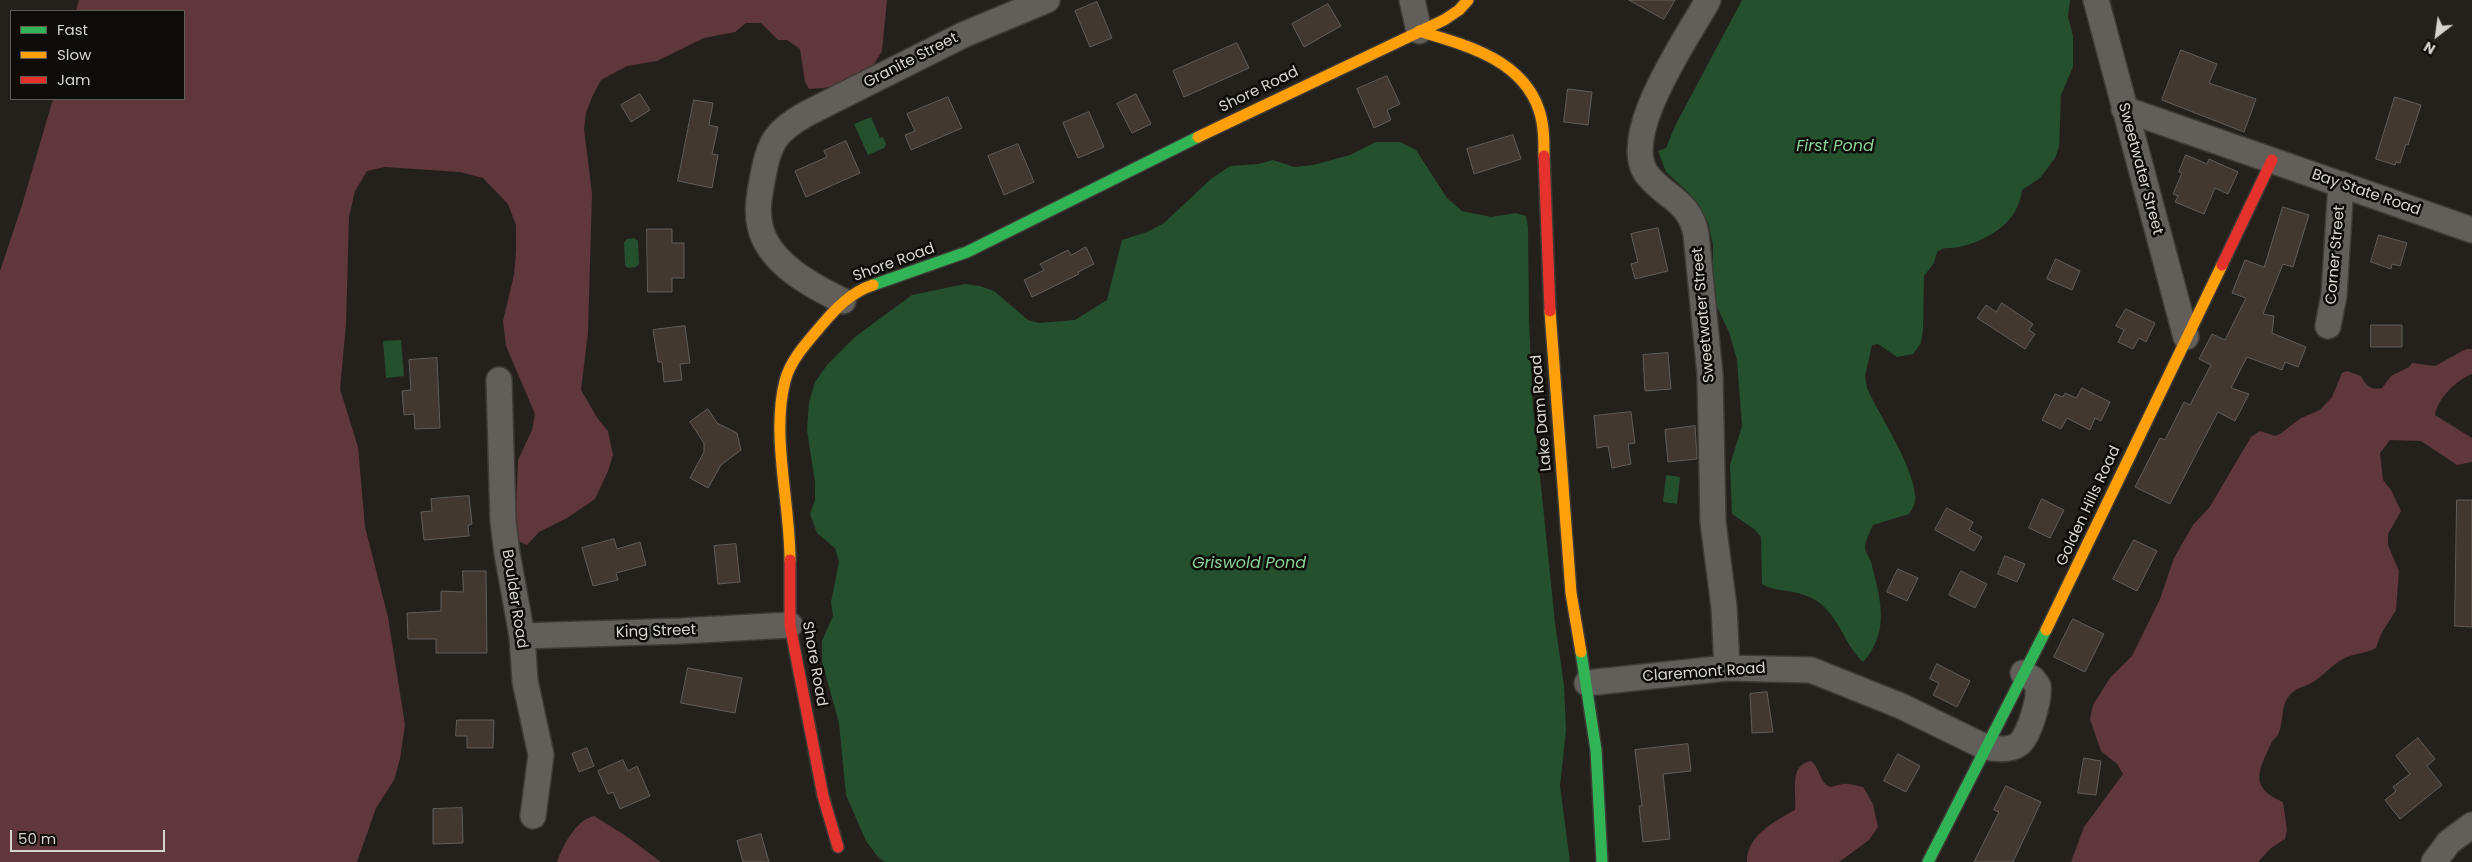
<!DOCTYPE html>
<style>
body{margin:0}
#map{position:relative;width:2472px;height:862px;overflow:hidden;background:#24211c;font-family:Poppins,sans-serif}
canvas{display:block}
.legend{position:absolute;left:10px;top:10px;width:175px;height:90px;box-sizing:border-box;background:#0e0c08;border:1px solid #5f5c57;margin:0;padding:6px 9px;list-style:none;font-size:15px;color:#d8d4ce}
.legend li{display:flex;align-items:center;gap:10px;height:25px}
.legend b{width:25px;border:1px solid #5f5c57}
.north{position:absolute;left:2412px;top:10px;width:50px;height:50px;-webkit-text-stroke:4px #0e0c08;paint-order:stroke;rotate:210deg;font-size:14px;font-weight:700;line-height:20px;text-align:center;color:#d8d4ce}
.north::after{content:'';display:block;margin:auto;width:18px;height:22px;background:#d8d4ce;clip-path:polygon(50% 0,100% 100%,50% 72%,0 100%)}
.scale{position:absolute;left:10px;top:830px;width:155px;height:22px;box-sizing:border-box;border:2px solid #d8d4ce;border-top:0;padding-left:6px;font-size:15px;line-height:18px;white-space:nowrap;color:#d8d4ce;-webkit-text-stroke:4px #0e0c08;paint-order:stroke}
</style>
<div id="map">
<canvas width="2472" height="862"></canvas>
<ul class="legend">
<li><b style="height:6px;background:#30b455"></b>Fast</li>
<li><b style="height:6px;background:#ff9f0a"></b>Slow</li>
<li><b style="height:6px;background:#e5322d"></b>Jam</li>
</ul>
<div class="north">N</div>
<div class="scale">50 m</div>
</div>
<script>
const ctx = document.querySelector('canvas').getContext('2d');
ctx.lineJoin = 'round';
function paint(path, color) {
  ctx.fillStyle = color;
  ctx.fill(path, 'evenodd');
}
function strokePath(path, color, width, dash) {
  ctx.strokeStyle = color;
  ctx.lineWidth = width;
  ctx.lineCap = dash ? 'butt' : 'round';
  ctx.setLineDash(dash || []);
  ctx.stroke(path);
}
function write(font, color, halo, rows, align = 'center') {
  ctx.font = font + ' Poppins,sans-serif';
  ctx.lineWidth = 5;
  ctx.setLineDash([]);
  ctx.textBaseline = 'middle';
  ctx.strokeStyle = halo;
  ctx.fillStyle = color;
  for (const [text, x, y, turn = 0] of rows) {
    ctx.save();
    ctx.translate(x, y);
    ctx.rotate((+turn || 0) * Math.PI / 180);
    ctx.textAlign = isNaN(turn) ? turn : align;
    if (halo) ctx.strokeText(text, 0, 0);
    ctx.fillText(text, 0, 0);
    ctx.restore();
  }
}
const green = new Path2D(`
 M 79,0 L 887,0 L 882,51 L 871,69 L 834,87 L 809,89 L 805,82 L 800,49 L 787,40 L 778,40 L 761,23 L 746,23 L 735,32 L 704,38 L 657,61 L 627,66 L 601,80 L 592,97 L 586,113 L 584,129 L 592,194 L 588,332 L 581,390 L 598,419 L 608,431 L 613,455 L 608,471 L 595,499 L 567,518 L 539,532 L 527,545 L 520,542 L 515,531 L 518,460 L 532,430 L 535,414 L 506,346 L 503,321 L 514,275 L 516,252 L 516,225 L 508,204 L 483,178 L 460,172 L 385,167 L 367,171 L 355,191 L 349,217 L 346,324 L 340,389 L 358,447 L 365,527 L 388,617 L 405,725 L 400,759 L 394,780 L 376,808 L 357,862 L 0,862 L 0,271 L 22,205 L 53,99 L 184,99 L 184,11 L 76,11 Z
 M 2466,349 L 2472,349 L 2472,374 C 2456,380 2438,398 2435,415 L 2472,438 L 2472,462 L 2457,465 L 2421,441 L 2390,440 L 2380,453 L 2383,480 L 2391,490 L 2401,511 L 2388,534 L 2388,545 L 2399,571 L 2396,610 L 2381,634 L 2376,648 C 2367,653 2357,653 2347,657 C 2334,662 2325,675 2313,682 C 2307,686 2298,687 2293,692 C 2279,703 2285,721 2278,735 C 2276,738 2272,740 2271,744 C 2258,771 2249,788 2283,802 L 2287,830 L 2285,839 L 2271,848 L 2258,862 L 2071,862 L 2084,827 L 2123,774 L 2117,764 L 2101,751 L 2090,719 L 2093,705 L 2110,678 L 2132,656 L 2160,599 L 2174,558 L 2193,525 L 2209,508 L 2251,437 L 2260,431 L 2275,436 L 2280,434 L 2301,418 L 2320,410 L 2332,397 L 2342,373 L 2347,371 L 2361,376 C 2366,385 2370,391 2382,388 L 2391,376 L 2409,367 L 2412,363 L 2435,366 Z
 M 1811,761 C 1818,767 1818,773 1823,781 C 1830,791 1834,785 1843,784 C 1849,783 1857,786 1863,787 L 1873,804 L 1878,827 L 1869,840 L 1839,862 L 1747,862 C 1746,836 1775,821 1795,810 C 1797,792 1788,765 1811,761 Z
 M 594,816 L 626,836 L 661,862 L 557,862 C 563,845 576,820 594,816 Z`);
const water = new Path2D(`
 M 1742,0 L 2070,0 L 2068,17 L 2073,36 L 2073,67 L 2061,95 L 2059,147 L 2055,158 L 2040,178 L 2022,190 C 2018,223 1989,240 1959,247 C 1951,249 1944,246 1937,252 L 1934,263 L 1924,276 L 1923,331 L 1921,343 L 1913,354 L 1897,357 L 1878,344 L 1872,345 L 1865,376 L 1867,388 C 1881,419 1912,463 1915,495 C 1916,503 1913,508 1909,514 L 1873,525 C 1870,532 1865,541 1865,548 C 1865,552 1870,558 1871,562 C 1880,598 1891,631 1863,662 C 1844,644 1839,616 1817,601 C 1797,588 1776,593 1762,584 L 1761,537 L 1754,529 L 1732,514 L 1730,465 L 1742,426 L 1737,360 L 1729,332 L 1713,299 L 1711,284 L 1713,271 L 1713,245 L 1708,222 L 1689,193 L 1666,172 L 1658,151 L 1666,148 L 1675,126 Z
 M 871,117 L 880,138 L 883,137 L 886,144 L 884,148 L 868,155 L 854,124 Z
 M 1376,142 L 1400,142 L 1416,150 L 1447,198 L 1462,211 L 1491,217 L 1516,213 L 1526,216 L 1528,227 L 1529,322 L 1533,408 L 1555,623 L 1564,685 L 1566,730 L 1560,786 L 1570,862 L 885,862 L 878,857 L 866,841 L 846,795 L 839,723 L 822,662 L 822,641 L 833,616 L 831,602 L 839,562 L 835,548 L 817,533 L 810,514 L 815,500 L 815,482 L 807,430 L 809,402 L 815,382 L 827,365 L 855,337 L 912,295 L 965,284 L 980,286 L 994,291 L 1028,320 L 1039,323 L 1075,320 L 1107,300 L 1122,240 L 1147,232 L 1164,223 L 1211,179 L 1230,166 L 1258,164 L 1273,160 L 1294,167 L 1313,165 L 1350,155 Z
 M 634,238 L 638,241 L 639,264 L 636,267 L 628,268 L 625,265 L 624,242 L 627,239 Z
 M 401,340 L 404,376 L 386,378 L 383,341 Z
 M 1666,475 L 1680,477 L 1677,504 L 1663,502 Z`);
const building = new Path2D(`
 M 1629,0 L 1675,0 L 1664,19 Z
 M 1097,2 L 1112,38 L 1090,47 L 1075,11 Z
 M 1328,4 L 1341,26 L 1304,47 L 1292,24 Z
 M 1237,43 L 1249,68 L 1184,97 L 1173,71 Z
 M 2181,50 L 2217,64 L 2209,83 L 2256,99 L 2244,132 L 2162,100 Z
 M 1387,76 L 1400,104 L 1387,110 L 1391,120 L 1374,128 L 1357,89 Z
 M 1568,89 L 1592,92 L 1588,125 L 1564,122 Z
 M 640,94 L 650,110 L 631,122 L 621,105 Z
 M 1136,94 L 1151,124 L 1132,133 L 1117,104 Z
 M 948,97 L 962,128 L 911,150 L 905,135 L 915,131 L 907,114 Z
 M 2395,97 L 2421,105 L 2408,145 L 2406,144 L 2400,163 L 2396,162 L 2395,165 L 2376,159 Z
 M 694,100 L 713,103 L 709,125 L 718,127 L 712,154 L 718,155 L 712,188 L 678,181 Z
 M 1089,112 L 1104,147 L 1078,158 L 1063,123 Z
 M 1513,135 L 1521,159 L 1474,174 L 1467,149 Z
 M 846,141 L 860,173 L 806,197 L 795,171 L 827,157 L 824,151 Z
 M 1018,144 L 1034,182 L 1004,195 L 988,156 Z
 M 2186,155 L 2207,164 L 2209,159 L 2238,172 L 2228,194 L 2215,188 L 2204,214 L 2175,202 L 2178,196 L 2173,194 L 2182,173 L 2179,172 Z
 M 2283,207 L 2309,215 L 2293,267 L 2283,264 L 2263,314 L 2274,316 L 2272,333 L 2306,347 L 2298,367 L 2285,362 L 2282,370 L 2247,357 L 2231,388 L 2249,394 L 2235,421 L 2218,412 L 2170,504 L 2135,487 L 2160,438 L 2165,440 L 2184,402 L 2190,405 L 2211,365 L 2199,359 L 2212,334 L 2225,340 L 2246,298 L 2232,293 L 2245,260 L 2264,267 Z
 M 1658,228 L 1668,271 L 1635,279 L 1631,264 L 1638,262 L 1631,234 Z
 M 647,229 L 672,229 L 672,243 L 684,243 L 684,278 L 672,278 L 672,292 L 648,292 Z
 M 2379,235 L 2407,243 L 2400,266 L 2392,264 L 2391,269 L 2371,262 Z
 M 1086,247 L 1094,264 L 1078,272 L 1079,274 L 1032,297 L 1024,280 L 1044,270 L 1040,264 L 1068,250 L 1071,255 Z
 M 2056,259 L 2080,271 L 2072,290 L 2047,279 Z
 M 2002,303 L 2033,324 L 2029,330 L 2035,334 L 2025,349 L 1977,318 L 1986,305 L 1996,312 Z
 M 2126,309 L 2155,323 L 2146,342 L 2139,338 L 2133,349 L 2118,342 L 2124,330 L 2116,326 Z
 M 2371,325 L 2402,325 L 2402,347 L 2371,347 Z
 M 685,326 L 690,363 L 680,364 L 682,380 L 664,382 L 662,362 L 658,362 L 653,330 Z
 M 1668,353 L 1671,389 L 1645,391 L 1643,355 Z
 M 437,358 L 440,428 L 415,429 L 414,414 L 404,415 L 402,391 L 411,390 L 409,360 Z
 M 2082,388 L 2110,402 L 2101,421 L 2095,418 L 2090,430 L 2067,418 L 2061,429 L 2042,420 L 2055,394 L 2063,397 L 2065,393 L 2076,398 Z
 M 708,409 L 717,423 L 737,433 L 741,450 L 721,465 L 708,488 L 690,478 L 704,452 L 704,443 L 690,422 Z
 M 1631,412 L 1635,443 L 1628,444 L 1631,464 L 1612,468 L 1608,446 L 1597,448 L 1594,416 Z
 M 1695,426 L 1697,459 L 1668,462 L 1665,430 Z
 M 469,496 L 472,524 L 468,525 L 469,536 L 424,540 L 421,512 L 432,511 L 431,499 Z
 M 2042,499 L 2064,510 L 2050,538 L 2029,528 Z
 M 2457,500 L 2472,500 L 2472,627 L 2455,626 Z
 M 1947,508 L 1973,522 L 1969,530 L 1982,537 L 1974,551 L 1935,530 Z
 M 614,539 L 617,549 L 640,542 L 646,565 L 616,573 L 618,580 L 593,586 L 582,548 Z
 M 2134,540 L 2157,551 L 2137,591 L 2113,579 Z
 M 736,544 L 740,582 L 718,584 L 714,546 Z
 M 2005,556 L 2025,564 L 2017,582 L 1998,574 Z
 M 1898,569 L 1918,578 L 1907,601 L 1887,592 Z
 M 463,571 L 486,571 L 487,653 L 436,653 L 436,639 L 408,639 L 407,613 L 441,611 L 441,591 L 463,592 Z
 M 1961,571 L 1987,584 L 1975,608 L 1949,595 Z
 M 2073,619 L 2104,634 L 2085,672 L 2054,657 Z
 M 1937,664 L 1970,681 L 1957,707 L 1933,695 L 1939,683 L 1930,679 Z
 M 688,668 L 742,678 L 735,713 L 681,703 Z
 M 1767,692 L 1773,732 L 1752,733 L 1750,694 Z
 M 457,720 L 494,720 L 493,748 L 467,748 L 467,736 L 456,736 Z
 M 2418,738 L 2435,759 L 2427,766 L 2442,785 L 2400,819 L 2385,800 L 2396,791 L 2393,787 L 2410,774 L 2396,756 Z
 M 1688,744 L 1691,771 L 1663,774 L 1670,839 L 1643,842 L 1639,806 L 1642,806 L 1635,750 Z
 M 587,748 L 594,766 L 579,772 L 572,754 Z
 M 1898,754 L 1920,766 L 1906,792 L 1884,781 Z
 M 2084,758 L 2101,761 L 2096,795 L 2078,793 Z
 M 623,760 L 628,771 L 637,766 L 650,796 L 620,809 L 613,792 L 608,794 L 598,771 Z
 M 2006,786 L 2041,802 L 2013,862 L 1974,862 L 1999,812 L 1994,810 Z
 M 462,808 L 463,843 L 433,844 L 433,809 Z
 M 761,834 L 769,862 L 743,862 L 737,841 Z`);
const street = new Path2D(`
 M 1412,0 L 1419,31
 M 1708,0 C 1688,37 1615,139 1649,177 C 1668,199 1690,202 1696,234 L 1710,375 L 1713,522 L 1724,607 L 1727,668
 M 2096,0 L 2186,337
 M 2124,109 L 2472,230
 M 843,301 C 812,286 768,263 760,226 C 756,210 760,192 763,176 C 769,142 776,131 806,114 L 963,35 L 1047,0
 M 2328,326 L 2334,295 L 2341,184
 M 499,380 L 503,521 L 507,553 L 522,636 L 525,681 L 541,755 L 533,816
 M 522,636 L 681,631 L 790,625
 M 1587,683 L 1727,668 L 1811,670 L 1901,706 L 1985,747 C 1995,749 2010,751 2019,744 C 2029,736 2040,699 2038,686 L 2033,679 L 2023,673
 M 2434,862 L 2449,842 L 2472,825`);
const fast = new Path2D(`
 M 873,285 L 967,252 L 1198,137
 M 1581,652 L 1596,750 L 1602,862
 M 1928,862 L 2046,630`);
const slow = new Path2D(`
 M 1419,31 C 1465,45 1522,59 1539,110 C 1544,125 1544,141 1544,156
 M 1198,137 L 1444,20 L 1459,10 L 1468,0
 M 1550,311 L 1571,593 L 1581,652
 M 790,560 C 790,503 771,435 785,381 C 790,361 807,342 820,327 C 835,309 851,292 873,285
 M 2046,630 L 2222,265`);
const jam = new Path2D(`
 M 1544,156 L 1550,311
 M 2222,265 L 2272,160
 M 790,560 L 790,625 L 823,796 L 838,847`);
const streetNames = [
 ["Granite Street",911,61,-27],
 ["Shore Road",1259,90,-26],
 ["Sweetwater Street",2140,169,75],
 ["Bay State Road",2366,193,19],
 ["Corner Street",2336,255,-85],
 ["Shore Road",894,263,-20],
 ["Sweetwater Street",1704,315,-95],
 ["Lake Dam Road",1542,413,-95],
 ["Golden Hills Road",2089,506,-65],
 ["Boulder Road",514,599,81],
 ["King Street",656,632,-2],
 ["Shore Road",814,664,80],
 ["Claremont Road",1704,673,-4]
];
const waterNames = [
 ["First Pond",1835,147],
 ["Griswold Pond",1249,564]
];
paint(green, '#60373b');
paint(water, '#24502e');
paint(building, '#433830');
strokePath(building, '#615d5a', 1);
strokePath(street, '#3e3b37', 28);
strokePath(fast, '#3e3b37', 14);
strokePath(slow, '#3e3b37', 14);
strokePath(jam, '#3e3b37', 14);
strokePath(street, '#625f5b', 25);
strokePath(fast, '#30b455', 11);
strokePath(slow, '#ff9f0a', 11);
strokePath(jam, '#e5322d', 11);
write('15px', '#d8d4ce', '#0e0c08', streetNames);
write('italic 16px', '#8ad498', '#0e0c08', waterNames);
</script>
